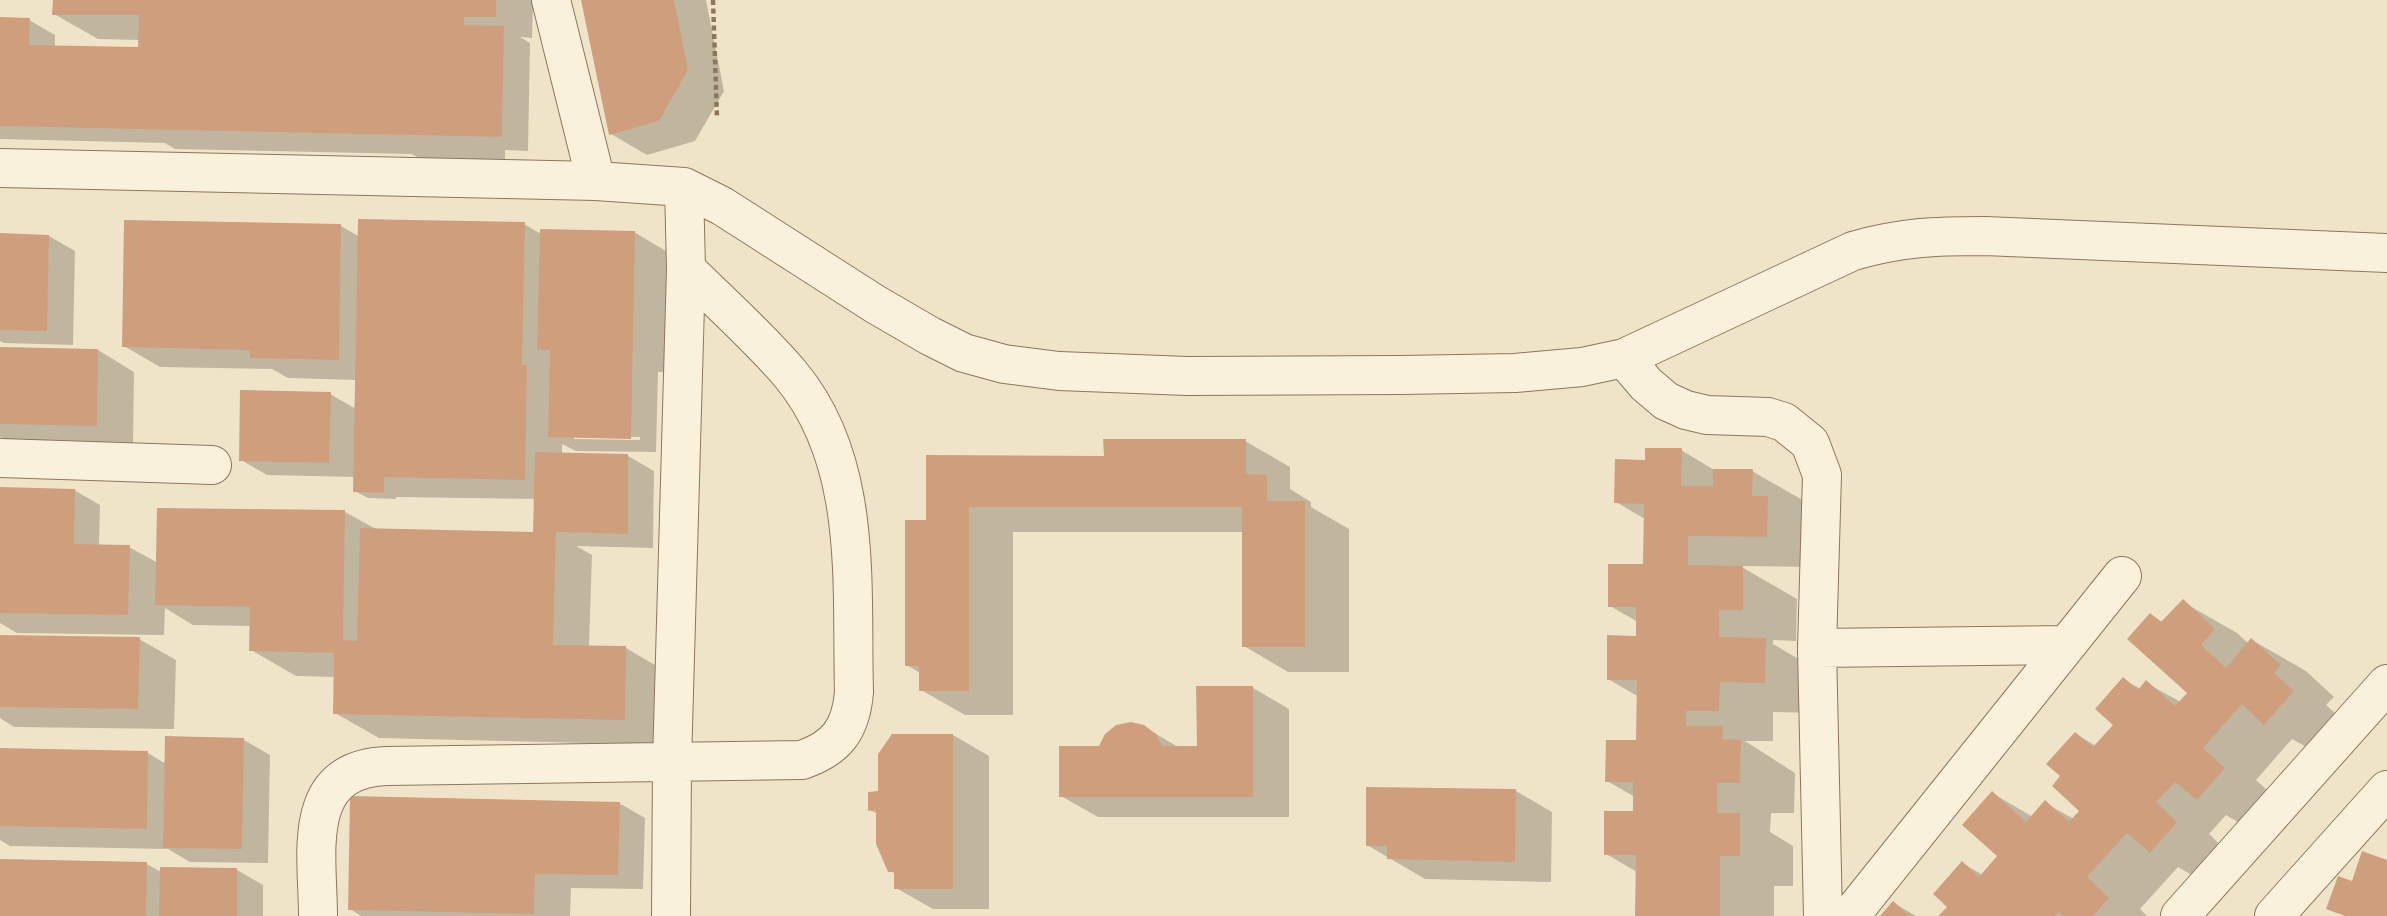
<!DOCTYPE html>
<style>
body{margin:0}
canvas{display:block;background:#f0e4c8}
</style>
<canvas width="2387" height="916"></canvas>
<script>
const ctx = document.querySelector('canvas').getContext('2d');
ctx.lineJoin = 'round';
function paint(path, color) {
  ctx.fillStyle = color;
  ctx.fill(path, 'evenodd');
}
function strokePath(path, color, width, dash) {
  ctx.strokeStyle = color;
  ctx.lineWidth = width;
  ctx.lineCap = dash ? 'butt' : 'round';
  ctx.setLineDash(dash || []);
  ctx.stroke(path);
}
const shadow = new Path2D(`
 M 54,0 L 533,0 L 532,38 L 520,37 L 530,43 L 528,151 L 505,150 L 505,160 L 420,159 L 412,154 L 175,149 L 165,143 L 0,139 L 0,19 L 29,20 L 55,35 L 55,48 L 140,49 L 140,40 L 98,39 L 54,14 Z
 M 583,0 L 706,0 L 724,91 L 695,141 L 647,155 L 611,134 Z
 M 524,224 L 541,234 L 634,232 L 671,254 L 668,372 L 658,372 L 656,452 L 576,451 L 562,444 L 562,455 L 628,456 L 654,471 L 653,548 L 576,546 L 592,555 L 589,647 L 626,648 L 670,674 L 669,745 L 379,738 L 335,713 L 335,677 L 296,676 L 251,650 L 252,626 L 193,625 L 165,608 L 164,635 L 17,633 L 0,623 L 0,489 L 74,490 L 100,505 L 99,546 L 129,547 L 158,563 L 345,512 L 378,530 L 535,534 L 536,499 L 396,497 L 396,499 L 368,498 L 355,491 L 355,477 L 267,475 L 241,460 L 330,394 L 356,409 L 357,380 L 288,378 L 272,369 L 160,367 L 124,346 L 341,226 L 360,237 ZM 574,436 L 640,437 L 640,440 L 574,439 Z
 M 0,235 L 49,236 L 75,251 L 73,345 L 4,343 L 0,341 Z
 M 0,349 L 98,350 L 134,372 L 133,446 L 12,444 L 0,437 Z
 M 1245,441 L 1290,467 L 1290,489 L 1311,502 L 1311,507 L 1349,529 L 1349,672 L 1288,672 L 1244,646 L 1244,532 L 1013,532 L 1013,715 L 965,715 L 921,690 L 920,673 L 907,665 L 928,522 L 1105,457 Z
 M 1681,450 L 1716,471 L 1752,471 L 1806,502 L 1820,567 L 1740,566 L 1797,599 L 1796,641 L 1773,640 L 1773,644 L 1819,671 L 1819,713 L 1773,712 L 1773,741 L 1745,741 L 1795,773 L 1794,813 L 1771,813 L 1770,832 L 1793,846 L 1793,886 L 1774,886 L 1774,916 L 1637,916 L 1637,872 L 1606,854 L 1635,813 L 1635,797 L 1607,781 L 1638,742 L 1639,697 L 1608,679 L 1637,637 L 1638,622 L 1610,606 L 1645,566 L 1645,519 L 1616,502 L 1646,461 Z
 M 2183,602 L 2237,633 L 2249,644 L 2252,640 L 2306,671 L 2334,697 L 2326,705 L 2346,723 L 2319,754 L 2292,739 L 2256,780 L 2278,800 L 2251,830 L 2226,815 L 2209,834 L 2230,854 L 2205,883 L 2178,867 L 2140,909 L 2147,916 L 1941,916 L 1949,906 L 1962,863 L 1983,875 L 1999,856 L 1992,793 L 2033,817 L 2045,803 L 2074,819 L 2082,811 L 2063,776 L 2076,734 L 2096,746 L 2116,725 L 2124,680 L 2141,689 L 2146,683 L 2181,702 L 2189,693 L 2151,615 L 2163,622 Z
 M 0,636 L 139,639 L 176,660 L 174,729 L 14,727 L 0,718 Z
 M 1253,688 L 1289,709 L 1289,817 L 1098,817 L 1061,796 L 1100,748 L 1144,727 L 1180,748 L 1198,748 Z
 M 953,735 L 989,756 L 989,909 L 933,909 L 896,888 L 896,874 L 890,871 L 878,814 L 870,810 L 880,793 Z
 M 244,740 L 270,755 L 268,863 L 190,862 L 168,849 L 10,846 L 0,840 L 0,750 L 148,753 L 166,764 Z
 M 1516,791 L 1552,812 L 1551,882 L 1425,879 L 1367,845 Z
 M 619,803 L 645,818 L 643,889 L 571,888 L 570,916 L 361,916 L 350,909 Z
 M 0,861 L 147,864 L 161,872 L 237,870 L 263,885 L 263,916 L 0,916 Z
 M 1894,903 L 1916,916 L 1883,916 Z`);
const building = new Path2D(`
 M 53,0 L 496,0 L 496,17 L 464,17 L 464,25 L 504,26 L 502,137 L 0,126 L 0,17 L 30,18 L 29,45 L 138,47 L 139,15 L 52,15 Z
 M 581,0 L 674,0 L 688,70 L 659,121 L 609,135 Z
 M 358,219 L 525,222 L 522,365 L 527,365 L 525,480 L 384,477 L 384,493 L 353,492 Z
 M 124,220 L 341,224 L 339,360 L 250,358 L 250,350 L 122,347 Z
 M 540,229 L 635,231 L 631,439 L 548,437 L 550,350 L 537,350 Z
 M 0,233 L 49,235 L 47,331 L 0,330 Z
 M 0,347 L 98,349 L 97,426 L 0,424 Z
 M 240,390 L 331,392 L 329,463 L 239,461 Z
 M 1103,439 L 1246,439 L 1246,474 L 1267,475 L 1267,501 L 1305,501 L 1305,647 L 1242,647 L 1242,507 L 969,507 L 969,691 L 919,691 L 919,666 L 905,666 L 905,520 L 926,520 L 926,455 L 1104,456 Z
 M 1645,448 L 1682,448 L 1681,486 L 1713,486 L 1713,469 L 1753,469 L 1752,496 L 1768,496 L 1767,537 L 1688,536 L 1688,565 L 1743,566 L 1743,610 L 1719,610 L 1719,637 L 1766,638 L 1765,683 L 1720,682 L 1719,711 L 1686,711 L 1686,726 L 1723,726 L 1722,739 L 1741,740 L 1740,783 L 1717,783 L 1717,813 L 1740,813 L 1740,856 L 1720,856 L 1720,916 L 1635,916 L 1636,855 L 1604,855 L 1604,811 L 1633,811 L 1633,782 L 1605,782 L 1606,740 L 1636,740 L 1637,680 L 1607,680 L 1607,635 L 1636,636 L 1636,607 L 1608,607 L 1608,564 L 1643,564 L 1644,504 L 1614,503 L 1615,459 L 1645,460 Z
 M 535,452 L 628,454 L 628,534 L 556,532 L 553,645 L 626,646 L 625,720 L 333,714 L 334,653 L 249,651 L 250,607 L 155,605 L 157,508 L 345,510 L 343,640 L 357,641 L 360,528 L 533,532 Z
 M 0,487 L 75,489 L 74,544 L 130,545 L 128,615 L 0,613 Z
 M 2183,599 L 2215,629 L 2201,645 L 2226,668 L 2251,638 L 2281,665 L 2274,673 L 2294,691 L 2264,725 L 2242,704 L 2203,748 L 2225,768 L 2197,800 L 2175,782 L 2156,802 L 2177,822 L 2150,853 L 2127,833 L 2087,877 L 2109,898 L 2093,916 L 2063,916 L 2058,912 L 2055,916 L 1938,916 L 1947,907 L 1933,894 L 1962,861 L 1979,877 L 1997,856 L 1962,825 L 1992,791 L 2026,822 L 2045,800 L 2069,822 L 2079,811 L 2052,786 L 2060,776 L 2046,764 L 2075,732 L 2093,747 L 2113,725 L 2095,709 L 2123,677 L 2138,690 L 2146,680 L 2175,706 L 2187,693 L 2127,639 L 2150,613 L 2161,622 Z
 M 0,635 L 140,637 L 138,709 L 0,707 Z
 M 1196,686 L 1253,686 L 1253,797 L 1059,797 L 1059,746 L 1099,746 L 1105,734 L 1116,725 L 1131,722 L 1144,725 L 1156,734 L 1162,746 L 1197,746 Z
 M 892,734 L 953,734 L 953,889 L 894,889 L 894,872 L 888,872 L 876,844 L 876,810 L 868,811 L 868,792 L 878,791 L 878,754 Z
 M 165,736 L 244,738 L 242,849 L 163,848 Z
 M 0,748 L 148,751 L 147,829 L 0,826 Z
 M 1366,787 L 1516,789 L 1515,862 L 1387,859 L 1387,846 L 1366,846 Z
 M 350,796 L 620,802 L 618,875 L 535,874 L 534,914 L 348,910 Z
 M 2362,851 L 2387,860 L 2387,916 L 2345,916 L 2326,909 L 2338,876 L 2352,881 Z
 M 0,859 L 147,862 L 146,916 L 0,916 Z
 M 160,867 L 237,868 L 237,916 L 159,916 Z
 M 1893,901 L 1910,916 L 1880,916 Z`);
const path = new Path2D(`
 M 713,0 L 717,118`);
const minor = new Path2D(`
 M 551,0 L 596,181
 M 0,168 L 596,181 L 684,187 L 722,206 L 875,304 L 930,336 L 964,353 L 1004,364 L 1059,371 L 1187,376 L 1401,375 L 1515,373 L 1582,367 L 1624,358 L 1853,251 C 1901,237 1936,236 1985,236 L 2387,253
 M 1624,358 L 1646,384 L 1666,401 L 1686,410 L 1707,415 L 1768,417 L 1784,422 L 1810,443 L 1822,475 L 1817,648 L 1823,916
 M 0,458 L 212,465
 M 1817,648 L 2066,645
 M 318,916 C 318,854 299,769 387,766 L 802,760 C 837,748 851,729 854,692 C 851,585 864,463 791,375 C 760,338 720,303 686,269
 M 671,916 L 672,763 L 686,269 L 684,187
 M 1850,916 L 2122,576
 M 2180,916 L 2387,684
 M 2274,916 L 2387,790`);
paint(shadow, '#0003');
paint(building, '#cf9f7d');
strokePath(minor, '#8d765c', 40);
strokePath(path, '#8d765c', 4.5, [5, 3.5]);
strokePath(minor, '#faf1dc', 38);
</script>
